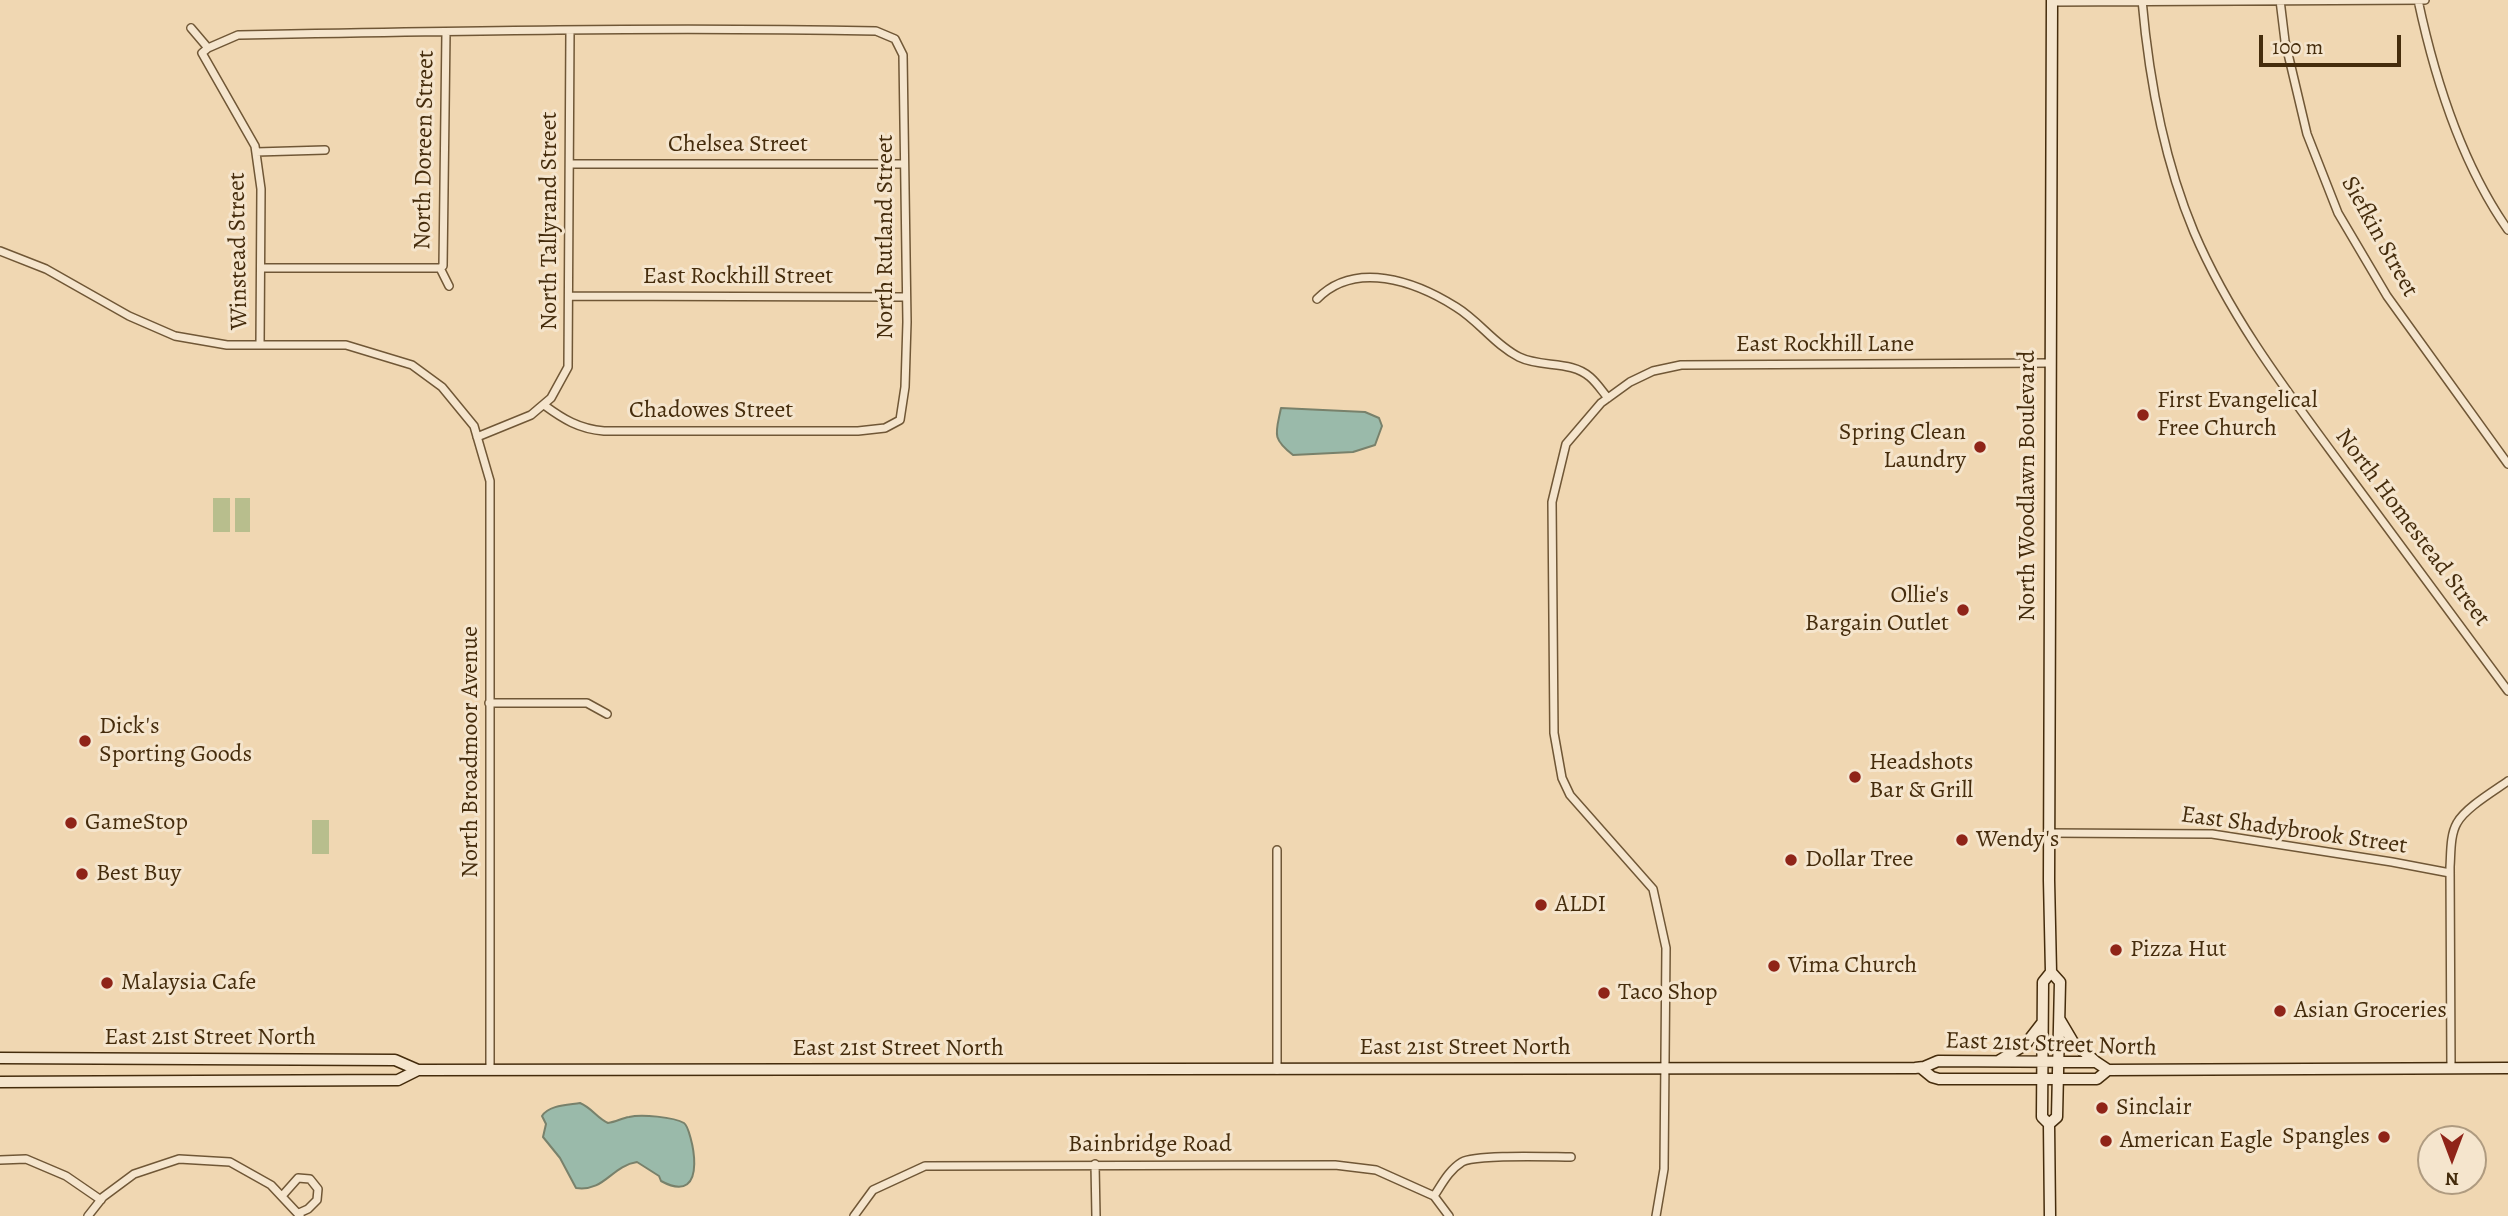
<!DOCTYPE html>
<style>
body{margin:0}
#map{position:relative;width:2508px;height:1216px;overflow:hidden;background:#f0d7b2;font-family:Alegreya,serif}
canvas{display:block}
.north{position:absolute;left:2417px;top:1125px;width:70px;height:70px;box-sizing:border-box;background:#f5e5cd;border:2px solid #af9b80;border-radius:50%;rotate:180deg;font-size:19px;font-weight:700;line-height:28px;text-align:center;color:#452c0c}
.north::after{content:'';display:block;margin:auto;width:24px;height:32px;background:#8f2418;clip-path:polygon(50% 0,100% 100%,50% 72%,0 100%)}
.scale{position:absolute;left:2259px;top:35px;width:142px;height:32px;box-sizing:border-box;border:4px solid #452c0c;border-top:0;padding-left:9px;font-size:21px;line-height:24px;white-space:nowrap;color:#452c0c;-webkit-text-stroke:5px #f5e5cd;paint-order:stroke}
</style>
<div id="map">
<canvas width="2508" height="1216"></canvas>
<div class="north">N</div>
<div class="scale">100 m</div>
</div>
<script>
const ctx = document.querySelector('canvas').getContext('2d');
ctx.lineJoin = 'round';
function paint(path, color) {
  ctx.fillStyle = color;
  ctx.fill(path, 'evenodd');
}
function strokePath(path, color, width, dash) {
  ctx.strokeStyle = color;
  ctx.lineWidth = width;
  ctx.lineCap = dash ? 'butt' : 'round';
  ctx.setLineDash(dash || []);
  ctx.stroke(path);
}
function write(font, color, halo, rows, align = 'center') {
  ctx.font = font + ' Alegreya,serif';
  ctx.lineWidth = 6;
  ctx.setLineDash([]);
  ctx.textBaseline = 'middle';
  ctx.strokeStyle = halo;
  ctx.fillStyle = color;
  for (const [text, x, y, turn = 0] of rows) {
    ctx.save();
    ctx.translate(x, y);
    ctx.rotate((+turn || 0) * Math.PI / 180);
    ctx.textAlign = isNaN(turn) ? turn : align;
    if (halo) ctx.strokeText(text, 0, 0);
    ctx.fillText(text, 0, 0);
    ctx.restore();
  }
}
const green = new Path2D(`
 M 213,498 L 230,498 L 230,532 L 213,532 Z
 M 235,498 L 250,498 L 250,532 L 235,532 Z
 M 312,820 L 329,820 L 329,854 L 312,854 Z`);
const water = new Path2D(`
 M 1281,408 L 1365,412 L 1379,418 L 1382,426 L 1375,445 L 1353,452 L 1293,455 C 1271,438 1276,433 1281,408 Z
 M 580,1103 C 592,1108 597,1118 608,1123 C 616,1122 622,1118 629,1117 C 641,1114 674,1117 684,1123 C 691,1127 712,1209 661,1181 L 659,1176 L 637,1162 C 611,1166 605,1192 576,1188 L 560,1158 L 543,1137 L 546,1124 L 542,1116 C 549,1105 568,1105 580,1103 Z`);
const street = new Path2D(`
 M 2142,0 C 2149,80 2163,158 2194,232 C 2231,319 2289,394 2344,469 C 2399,543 2454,617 2508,691
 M 2280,0 L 2285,41 L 2307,134 L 2338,213 L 2387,296 L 2508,464
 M 2418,0 C 2435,80 2461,163 2508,230
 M 2052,2 L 2425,0
 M 191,28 L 208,48 L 238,35 C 451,31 663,27 876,31 L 895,39 L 903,55 L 907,322 L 905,387 L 900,420 L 885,428 L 858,431 L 604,431 C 579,429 563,419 544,405
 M 208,48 L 202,53 L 255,146 L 261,189 L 260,345
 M 256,152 L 325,150
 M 571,164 L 904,164
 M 0,251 L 46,269 L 129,316 L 175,336 L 227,345 L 346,345 L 412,365 L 442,387 L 474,426 L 490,481 L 490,1069
 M 261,268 L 440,268
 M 440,268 L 443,266 L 446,32
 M 440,268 L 449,286
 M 570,296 L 906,297
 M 1317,299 C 1355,260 1415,281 1456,307 C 1479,321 1495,345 1519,357 C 1541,368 1571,360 1590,377 C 1597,383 1602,391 1608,398
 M 477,437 L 531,415 L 551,398 L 568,367 L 570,30
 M 489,703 L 587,703 L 607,714
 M 2049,833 L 2212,834 L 2392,862 L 2450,873
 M 1277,850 L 1277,1070
 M 2451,1068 L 2450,867 C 2451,853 2450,835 2457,823 C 2465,808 2494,791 2508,781
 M 0,1160 L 26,1159 L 66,1176 L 101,1200
 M 1095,1164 L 1096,1216
 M 282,1196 L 298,1178 L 310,1179 L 318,1189 L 317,1200 L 308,1209 L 299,1213
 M 1434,1196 C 1442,1184 1449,1170 1462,1162 C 1476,1154 1551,1157 1571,1157
 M 88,1216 L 103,1197 L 134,1174 L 179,1159 L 230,1162 L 271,1185 L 300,1216
 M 854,1216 L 873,1190 L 925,1166 L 1335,1165 L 1376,1170 L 1434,1196 L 1449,1216
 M 1656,1216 L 1664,1169 L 1666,948 L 1653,889 L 1570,795 L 1562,778 L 1554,733 L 1552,502 L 1566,444 L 1601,403 L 1630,382 L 1653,371 L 1681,365 L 2050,363`);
const secondary = new Path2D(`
 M 2060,1020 L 2073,1042 L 2096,1062
 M 0,1058 L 395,1060 L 418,1070 L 1915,1068 L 1924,1067 L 1938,1061 L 2096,1062 L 2108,1070 L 2508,1068
 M 2000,1060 L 2025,1045 L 2042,1023
 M 1921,1068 L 1932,1077 L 1939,1079 L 2097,1079 L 2108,1070
 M 0,1082 L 398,1080 L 418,1070
 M 2049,1124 L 2057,1117 L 2060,982 L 2051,972 L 2049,880 L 2052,0
 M 2050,1216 L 2049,1124 L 2042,1117 L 2043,982 L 2051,972`);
const markers = [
 [2143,415,7,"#8f2418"],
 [1980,447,7,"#8f2418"],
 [1963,610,7,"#8f2418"],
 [85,741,7,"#8f2418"],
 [1855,777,7,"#8f2418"],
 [71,823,7,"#8f2418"],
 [1962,840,7,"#8f2418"],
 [1791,860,7,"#8f2418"],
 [82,874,7,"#8f2418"],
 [1541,905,7,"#8f2418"],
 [2116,950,7,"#8f2418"],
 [1774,966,7,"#8f2418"],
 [107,983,7,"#8f2418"],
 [1604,993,7,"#8f2418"],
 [2280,1011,7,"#8f2418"],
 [2102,1108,7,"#8f2418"],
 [2384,1137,7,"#8f2418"],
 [2106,1141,7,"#8f2418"]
];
const streetNames = [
 ["Chelsea Street",738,145],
 ["North Doreen Street",425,150,-89],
 ["North Tallyrand Street",550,221,-90],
 ["North Rutland Street",886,237,-90],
 ["Siefkin Street",2379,237,61],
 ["Winstead Street",239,251,-91],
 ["East Rockhill Street",738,277],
 ["East Rockhill Lane",1825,345],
 ["Chadowes Street",711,411],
 ["North Woodlawn Boulevard",2028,486,-90],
 ["North Homestead Street",2412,528,53],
 ["North Broadmoor Avenue",471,752,-90],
 ["East Shadybrook Street",2294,831,8],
 ["East 21st Street North",210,1038],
 ["East 21st Street North",2051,1045,2],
 ["East 21st Street North",1465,1048],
 ["East 21st Street North",898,1049],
 ["Bainbridge Road",1150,1145]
];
const poiNames = [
 ["First Evangelical",2157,401],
 ["Free Church",2157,429],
 ["Spring Clean",1966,433,"right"],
 ["Laundry",1966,461,"right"],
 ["Ollie's",1949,596,"right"],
 ["Bargain Outlet",1949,624,"right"],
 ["Dick's",99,727],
 ["Sporting Goods",99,755],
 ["Headshots",1869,763],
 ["Bar & Grill",1869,791],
 ["GameStop",85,823],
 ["Wendy's",1976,840],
 ["Dollar Tree",1805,860],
 ["Best Buy",96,874],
 ["ALDI",1555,905],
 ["Pizza Hut",2130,950],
 ["Vima Church",1788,966],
 ["Malaysia Cafe",121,983],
 ["Taco Shop",1618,993],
 ["Asian Groceries",2294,1011],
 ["Sinclair",2116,1108],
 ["Spangles",2370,1137,"right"],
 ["American Eagle",2120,1141]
];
paint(green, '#b8be8d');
paint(water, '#9abaaa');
strokePath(water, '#78816b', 2);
strokePath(street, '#705736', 10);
strokePath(secondary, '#452c0c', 13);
strokePath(street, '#f5e5cd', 7);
strokePath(secondary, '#f5e5cd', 10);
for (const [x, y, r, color] of markers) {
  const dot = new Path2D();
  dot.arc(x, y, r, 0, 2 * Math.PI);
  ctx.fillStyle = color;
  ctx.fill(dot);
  strokePath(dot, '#f5e5cd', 2.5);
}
write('24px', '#452c0c', '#f5e5cd', streetNames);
write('24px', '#452c0c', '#f5e5cd', poiNames, 'left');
</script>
